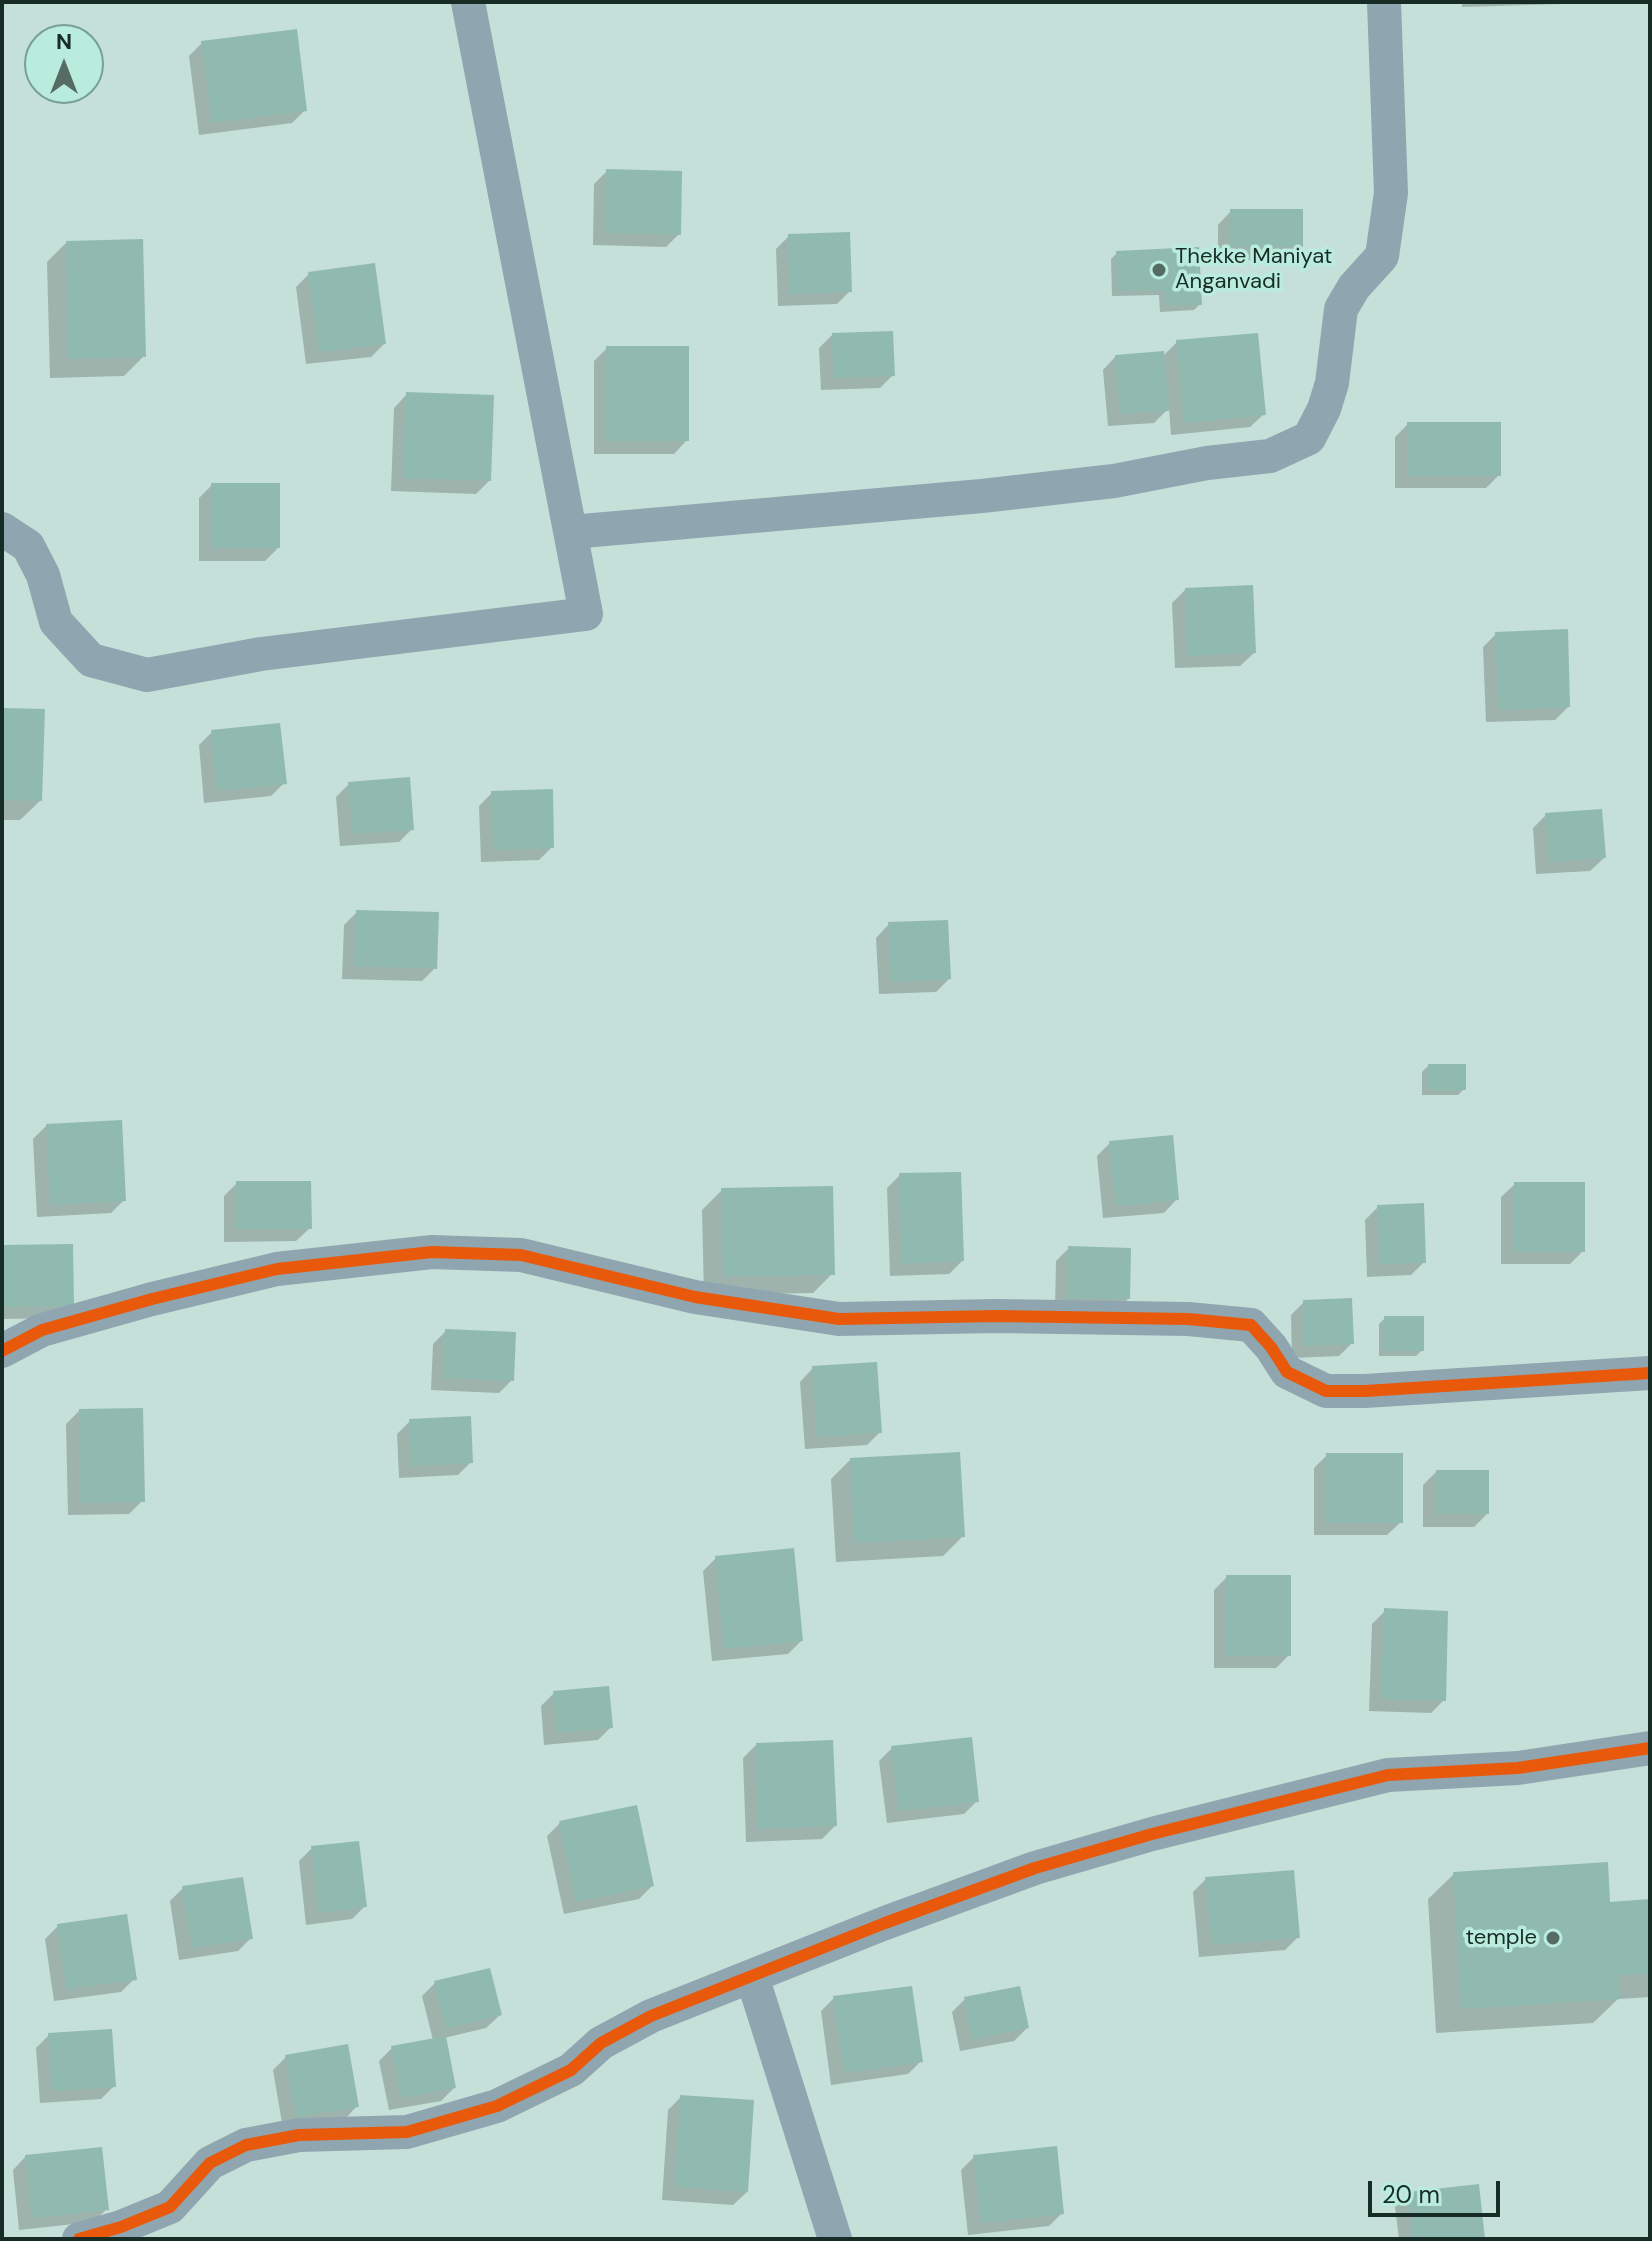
<!DOCTYPE html>
<style>
body{margin:0}
#map{position:relative;width:1652px;height:2241px;overflow:hidden;background:#c5e0d8;font-family:"DM Sans",sans-serif}
canvas{display:block}
.frame{position:absolute;inset:0;border:4px solid #182c26;pointer-events:none}
.north{position:absolute;left:24px;top:24px;width:80px;height:80px;box-sizing:border-box;background:#b9ecdd;border:2px solid #799f94;border-radius:50%;rotate:0deg;font-size:22px;font-weight:700;line-height:32px;text-align:center;color:#182c26}
.north::after{content:'';display:block;margin:auto;width:28px;height:36px;background:#556b64;clip-path:polygon(50% 0,100% 100%,50% 72%,0 100%)}
.scale{position:absolute;left:1368px;top:2181px;width:132px;height:36px;box-sizing:border-box;border:4px solid #182c26;border-top:0;padding-left:10px;font-size:24px;line-height:28px;white-space:nowrap;color:#182c26;-webkit-text-stroke:6px #b9ecdd;paint-order:stroke}
</style>
<div id="map">
<canvas width="1652" height="2241"></canvas>
<div class="frame"></div>
<div class="north">N</div>
<div class="scale">20 m</div>
</div>
<script>
const ctx = document.querySelector('canvas').getContext('2d');
ctx.lineJoin = 'round';
function paint(path, color) {
  ctx.fillStyle = color;
  ctx.fill(path, 'evenodd');
}
function strokePath(path, color, width, dash) {
  ctx.strokeStyle = color;
  ctx.lineWidth = width;
  ctx.lineCap = dash ? 'butt' : 'round';
  ctx.setLineDash(dash || []);
  ctx.stroke(path);
}
function write(font, color, halo, rows, align = 'center') {
  ctx.font = font + ' "DM Sans",sans-serif';
  ctx.lineWidth = 7;
  ctx.setLineDash([]);
  ctx.textBaseline = 'middle';
  ctx.strokeStyle = halo;
  ctx.fillStyle = color;
  for (const [text, x, y, turn = 0] of rows) {
    ctx.save();
    ctx.translate(x, y);
    ctx.rotate((+turn || 0) * Math.PI / 180);
    ctx.textAlign = isNaN(turn) ? turn : align;
    if (halo) ctx.strokeText(text, 0, 0);
    ctx.fillText(text, 0, 0);
    ctx.restore();
  }
}
const shadow = new Path2D(`
 M 1462,2 L 1627,2 L 1462,7 Z
 M 202,43 L 305,110 L 292,123 L 199,135 L 189,56 Z
 M 607,171 L 679,234 L 666,247 L 593,245 L 594,184 Z
 M 1231,211 L 1301,247 L 1288,260 L 1218,260 L 1218,225 Z
 M 789,236 L 850,291 L 837,304 L 778,306 L 776,249 Z
 M 66,243 L 144,356 L 124,376 L 50,378 L 47,262 Z
 M 1117,253 L 1200,304 L 1194,310 L 1160,312 L 1159,295 L 1112,296 L 1111,259 Z
 M 309,274 L 384,344 L 371,357 L 306,364 L 296,287 Z
 M 832,335 L 893,375 L 880,388 L 821,390 L 819,348 Z
 M 1177,342 L 1264,414 L 1250,427 L 1171,435 L 1169,408 L 1154,423 L 1108,426 L 1103,370 L 1116,356 L 1163,356 Z
 M 607,348 L 687,440 L 674,454 L 594,454 L 594,361 Z
 M 407,394 L 489,481 L 476,494 L 391,491 L 394,408 Z
 M 1408,424 L 1499,475 L 1486,488 L 1395,488 L 1395,437 Z
 M 212,485 L 278,548 L 265,561 L 199,561 L 199,498 Z
 M 1185,590 L 1254,653 L 1240,666 L 1175,668 L 1172,603 Z
 M 1496,634 L 1568,707 L 1555,720 L 1486,722 L 1483,647 Z
 M 2,710 L 40,801 L 20,820 L 2,820 Z
 M 212,732 L 284,783 L 271,796 L 204,803 L 199,745 Z
 M 349,784 L 412,829 L 399,842 L 340,846 L 336,797 Z
 M 492,793 L 552,847 L 539,860 L 481,862 L 479,806 Z
 M 1546,815 L 1604,858 L 1590,871 L 1536,874 L 1533,828 Z
 M 357,912 L 435,968 L 422,981 L 342,979 L 344,925 Z
 M 889,924 L 949,979 L 936,992 L 879,994 L 876,938 Z
 M 1428,1066 L 1464,1089 L 1458,1095 L 1422,1095 L 1422,1072 Z
 M 46,1126 L 124,1200 L 111,1213 L 37,1217 L 33,1139 Z
 M 1110,1143 L 1177,1199 L 1164,1213 L 1103,1218 L 1097,1156 Z
 M 900,1175 L 962,1261 L 949,1274 L 890,1276 L 887,1188 Z
 M 237,1183 L 310,1228 L 296,1241 L 224,1242 L 224,1196 Z
 M 1515,1184 L 1583,1251 L 1570,1264 L 1501,1264 L 1501,1197 Z
 M 722,1190 L 832,1274 L 813,1293 L 704,1295 L 702,1210 Z
 M 1378,1207 L 1424,1262 L 1411,1275 L 1367,1277 L 1365,1220 Z
 M 2,1247 L 72,1305 L 58,1318 L 2,1319 Z
 M 1069,1248 L 1128,1299 L 1115,1312 L 1055,1310 L 1056,1261 Z
 M 1304,1302 L 1352,1343 L 1339,1356 L 1292,1358 L 1291,1315 Z
 M 1385,1318 L 1422,1350 L 1416,1356 L 1379,1356 L 1379,1324 Z
 M 446,1331 L 512,1380 L 499,1393 L 431,1390 L 433,1344 Z
 M 813,1368 L 880,1432 L 867,1445 L 805,1449 L 800,1382 Z
 M 79,1411 L 142,1501 L 129,1514 L 68,1515 L 66,1424 Z
 M 410,1421 L 471,1462 L 458,1475 L 399,1478 L 397,1434 Z
 M 1327,1455 L 1401,1522 L 1387,1535 L 1314,1535 L 1314,1468 Z
 M 850,1460 L 963,1536 L 943,1556 L 836,1562 L 831,1479 Z
 M 1436,1472 L 1487,1514 L 1474,1527 L 1423,1527 L 1423,1485 Z
 M 716,1558 L 801,1641 L 788,1654 L 712,1661 L 703,1571 Z
 M 1227,1577 L 1289,1655 L 1276,1668 L 1214,1668 L 1214,1590 Z
 M 1385,1611 L 1444,1700 L 1431,1713 L 1369,1711 L 1372,1624 Z
 M 554,1693 L 611,1727 L 598,1740 L 544,1745 L 541,1706 Z
 M 756,1745 L 835,1826 L 822,1839 L 746,1842 L 743,1758 Z
 M 892,1748 L 977,1801 L 964,1814 L 887,1823 L 879,1761 Z
 M 560,1823 L 652,1886 L 639,1899 L 564,1914 L 547,1836 Z
 M 312,1848 L 365,1906 L 352,1919 L 306,1925 L 299,1861 Z
 M 1454,1874 L 1608,1904 L 1650,1901 L 1650,1997 L 1618,1999 L 1593,2023 L 1436,2033 L 1428,1899 Z
 M 1206,1879 L 1298,1937 L 1285,1950 L 1199,1957 L 1193,1892 Z
 M 183,1888 L 251,1938 L 238,1951 L 179,1960 L 170,1901 Z
 M 58,1926 L 134,1979 L 121,1992 L 54,2001 L 45,1939 Z
 M 435,1983 L 500,2015 L 486,2028 L 444,2038 L 454,2088 L 441,2101 L 389,2110 L 379,2061 L 392,2048 L 433,2040 L 422,1996 Z
 M 834,1998 L 921,2061 L 908,2074 L 831,2085 L 821,2011 Z
 M 965,1999 L 1027,2028 L 1014,2041 L 960,2051 L 952,2012 Z
 M 49,2035 L 114,2086 L 101,2099 L 40,2103 L 36,2048 Z
 M 286,2057 L 357,2106 L 344,2120 L 283,2129 L 273,2070 Z
 M 681,2097 L 747,2192 L 733,2205 L 662,2200 L 668,2110 Z
 M 26,2156 L 107,2209 L 93,2222 L 19,2230 L 13,2170 Z
 M 974,2157 L 1062,2213 L 1049,2226 L 968,2235 L 961,2170 Z
 M 1409,2194 L 1483,2239 L 1399,2239 L 1395,2207 Z`);
const building = new Path2D(`
 M 297,29 L 307,111 L 212,123 L 201,41 Z
 M 606,169 L 682,171 L 681,235 L 605,233 Z
 M 1230,209 L 1303,209 L 1303,247 L 1230,247 Z
 M 850,232 L 852,292 L 790,294 L 788,234 Z
 M 143,239 L 146,357 L 68,359 L 66,241 Z
 M 1199,247 L 1202,305 L 1166,306 L 1164,290 L 1118,291 L 1116,251 Z
 M 375,263 L 386,344 L 319,352 L 308,272 Z
 M 893,331 L 895,376 L 833,378 L 832,333 Z
 M 1258,333 L 1266,415 L 1184,423 L 1176,340 Z
 M 606,346 L 689,346 L 689,441 L 606,441 Z
 M 1164,351 L 1169,411 L 1120,414 L 1115,355 Z
 M 406,392 L 494,395 L 491,481 L 403,478 Z
 M 1407,422 L 1501,422 L 1501,476 L 1407,476 Z
 M 211,483 L 280,483 L 280,548 L 211,548 Z
 M 1253,585 L 1256,653 L 1187,656 L 1185,588 Z
 M 1568,629 L 1570,707 L 1499,710 L 1495,632 Z
 M 2,708 L 45,709 L 42,801 L 2,800 Z
 M 280,723 L 287,784 L 217,791 L 211,730 Z
 M 410,777 L 414,830 L 353,834 L 348,782 Z
 M 553,789 L 554,848 L 493,850 L 491,791 Z
 M 1602,809 L 1606,858 L 1549,862 L 1545,813 Z
 M 356,910 L 439,912 L 437,969 L 354,966 Z
 M 948,920 L 951,979 L 891,982 L 888,922 Z
 M 1428,1064 L 1466,1064 L 1466,1090 L 1428,1090 Z
 M 122,1120 L 126,1201 L 50,1205 L 46,1124 Z
 M 1173,1135 L 1179,1200 L 1116,1206 L 1109,1141 Z
 M 961,1172 L 964,1261 L 902,1264 L 899,1173 Z
 M 236,1181 L 311,1181 L 312,1229 L 236,1229 Z
 M 1514,1182 L 1585,1182 L 1585,1252 L 1514,1252 Z
 M 833,1186 L 835,1275 L 723,1276 L 721,1188 Z
 M 1424,1203 L 1426,1263 L 1380,1264 L 1377,1205 Z
 M 73,1244 L 74,1306 L 2,1307 L 2,1245 Z
 M 1068,1246 L 1131,1248 L 1130,1299 L 1067,1298 Z
 M 1352,1298 L 1354,1344 L 1304,1346 L 1303,1300 Z
 M 1384,1316 L 1424,1316 L 1424,1351 L 1384,1351 Z
 M 445,1329 L 516,1332 L 514,1381 L 443,1378 Z
 M 877,1362 L 882,1433 L 817,1437 L 812,1366 Z
 M 143,1408 L 145,1502 L 80,1503 L 79,1409 Z
 M 471,1416 L 473,1463 L 411,1466 L 409,1419 Z
 M 960,1452 L 965,1537 L 855,1543 L 850,1458 Z
 M 1326,1453 L 1403,1453 L 1403,1523 L 1326,1523 Z
 M 1436,1470 L 1489,1470 L 1489,1514 L 1436,1514 Z
 M 794,1548 L 803,1641 L 724,1649 L 715,1556 Z
 M 1226,1575 L 1291,1575 L 1291,1656 L 1226,1656 Z
 M 1384,1608 L 1448,1611 L 1446,1701 L 1381,1699 Z
 M 609,1686 L 613,1728 L 557,1733 L 553,1691 Z
 M 972,1737 L 979,1802 L 899,1811 L 891,1746 Z
 M 833,1740 L 837,1826 L 758,1829 L 756,1743 Z
 M 637,1805 L 654,1886 L 576,1902 L 559,1821 Z
 M 359,1841 L 367,1907 L 319,1913 L 311,1846 Z
 M 1608,1862 L 1610,1902 L 1650,1899 L 1650,1974 L 1619,1975 L 1621,1999 L 1461,2009 L 1453,1872 Z
 M 1294,1870 L 1300,1938 L 1212,1945 L 1205,1877 Z
 M 243,1877 L 253,1939 L 192,1948 L 182,1886 Z
 M 127,1914 L 137,1980 L 66,1989 L 57,1924 Z
 M 490,1968 L 502,2015 L 446,2029 L 434,1981 Z
 M 912,1986 L 923,2062 L 844,2073 L 833,1996 Z
 M 1020,1986 L 1029,2028 L 972,2039 L 964,1997 Z
 M 112,2029 L 116,2087 L 52,2091 L 48,2033 Z
 M 446,2036 L 456,2088 L 401,2098 L 391,2046 Z
 M 348,2044 L 359,2107 L 296,2117 L 285,2055 Z
 M 680,2095 L 754,2100 L 748,2192 L 675,2187 Z
 M 1057,2146 L 1064,2214 L 981,2223 L 973,2155 Z
 M 102,2147 L 109,2210 L 32,2218 L 25,2155 Z
 M 1479,2184 L 1485,2239 L 1413,2239 L 1408,2192 Z`);
const street = new Path2D(`
 M 2,529 L 28,546 L 43,575 L 56,622 L 91,660 L 147,675 L 261,654 L 586,614 L 468,2
 M 571,532 L 982,496 L 1114,481 L 1207,463 L 1270,456 L 1309,438 L 1324,409 L 1332,383 L 1341,309 L 1354,287 L 1382,256 L 1391,193 L 1384,2
 M 2,1351 L 42,1330 L 152,1299 L 277,1269 L 432,1252 L 521,1255 L 695,1297 L 839,1319 L 996,1316 L 1188,1319 L 1251,1325 L 1271,1347 L 1287,1372 L 1326,1391 L 1365,1391 L 1650,1373
 M 752,1976 L 835,2239
 M 79,2239 L 121,2227 L 170,2207 L 210,2163 L 246,2145 L 299,2135 L 407,2132 L 497,2106 L 571,2070 L 601,2043 L 651,2016 L 885,1923 L 1035,1868 L 1152,1834 L 1388,1775 L 1518,1768 L 1650,1748`);
const cycleway = new Path2D(`
 M 2,1351 L 42,1330 L 152,1299 L 277,1269 L 432,1252 L 521,1255 L 695,1297 L 839,1319 L 996,1316 L 1188,1319 L 1251,1325 L 1271,1347 L 1287,1372 L 1326,1391 L 1365,1391 L 1650,1373
 M 79,2239 L 121,2227 L 170,2207 L 210,2163 L 246,2145 L 299,2135 L 407,2132 L 497,2106 L 571,2070 L 601,2043 L 651,2016 L 885,1923 L 1035,1868 L 1152,1834 L 1388,1775 L 1518,1768 L 1650,1748`);
const markers = [
 [1159,270,8,"#556b64"],
 [1553,1938,8,"#556b64"]
];
const poiNames = [
 ["Thekke Maniyat",1175,257],
 ["Anganvadi",1175,282],
 ["temple",1537,1938,"right"]
];
paint(shadow, '#0003');
paint(building, '#90bab0');
strokePath(street, '#8fa6b0', 34);
strokePath(cycleway, '#e8590c', 12);
for (const [x, y, r, color] of markers) {
  const dot = new Path2D();
  dot.arc(x, y, r, 0, 2 * Math.PI);
  ctx.fillStyle = color;
  ctx.fill(dot);
  strokePath(dot, '#b9ecdd', 3);
}
write('22px', '#182c26', '#b9ecdd', poiNames, 'left');
</script>
